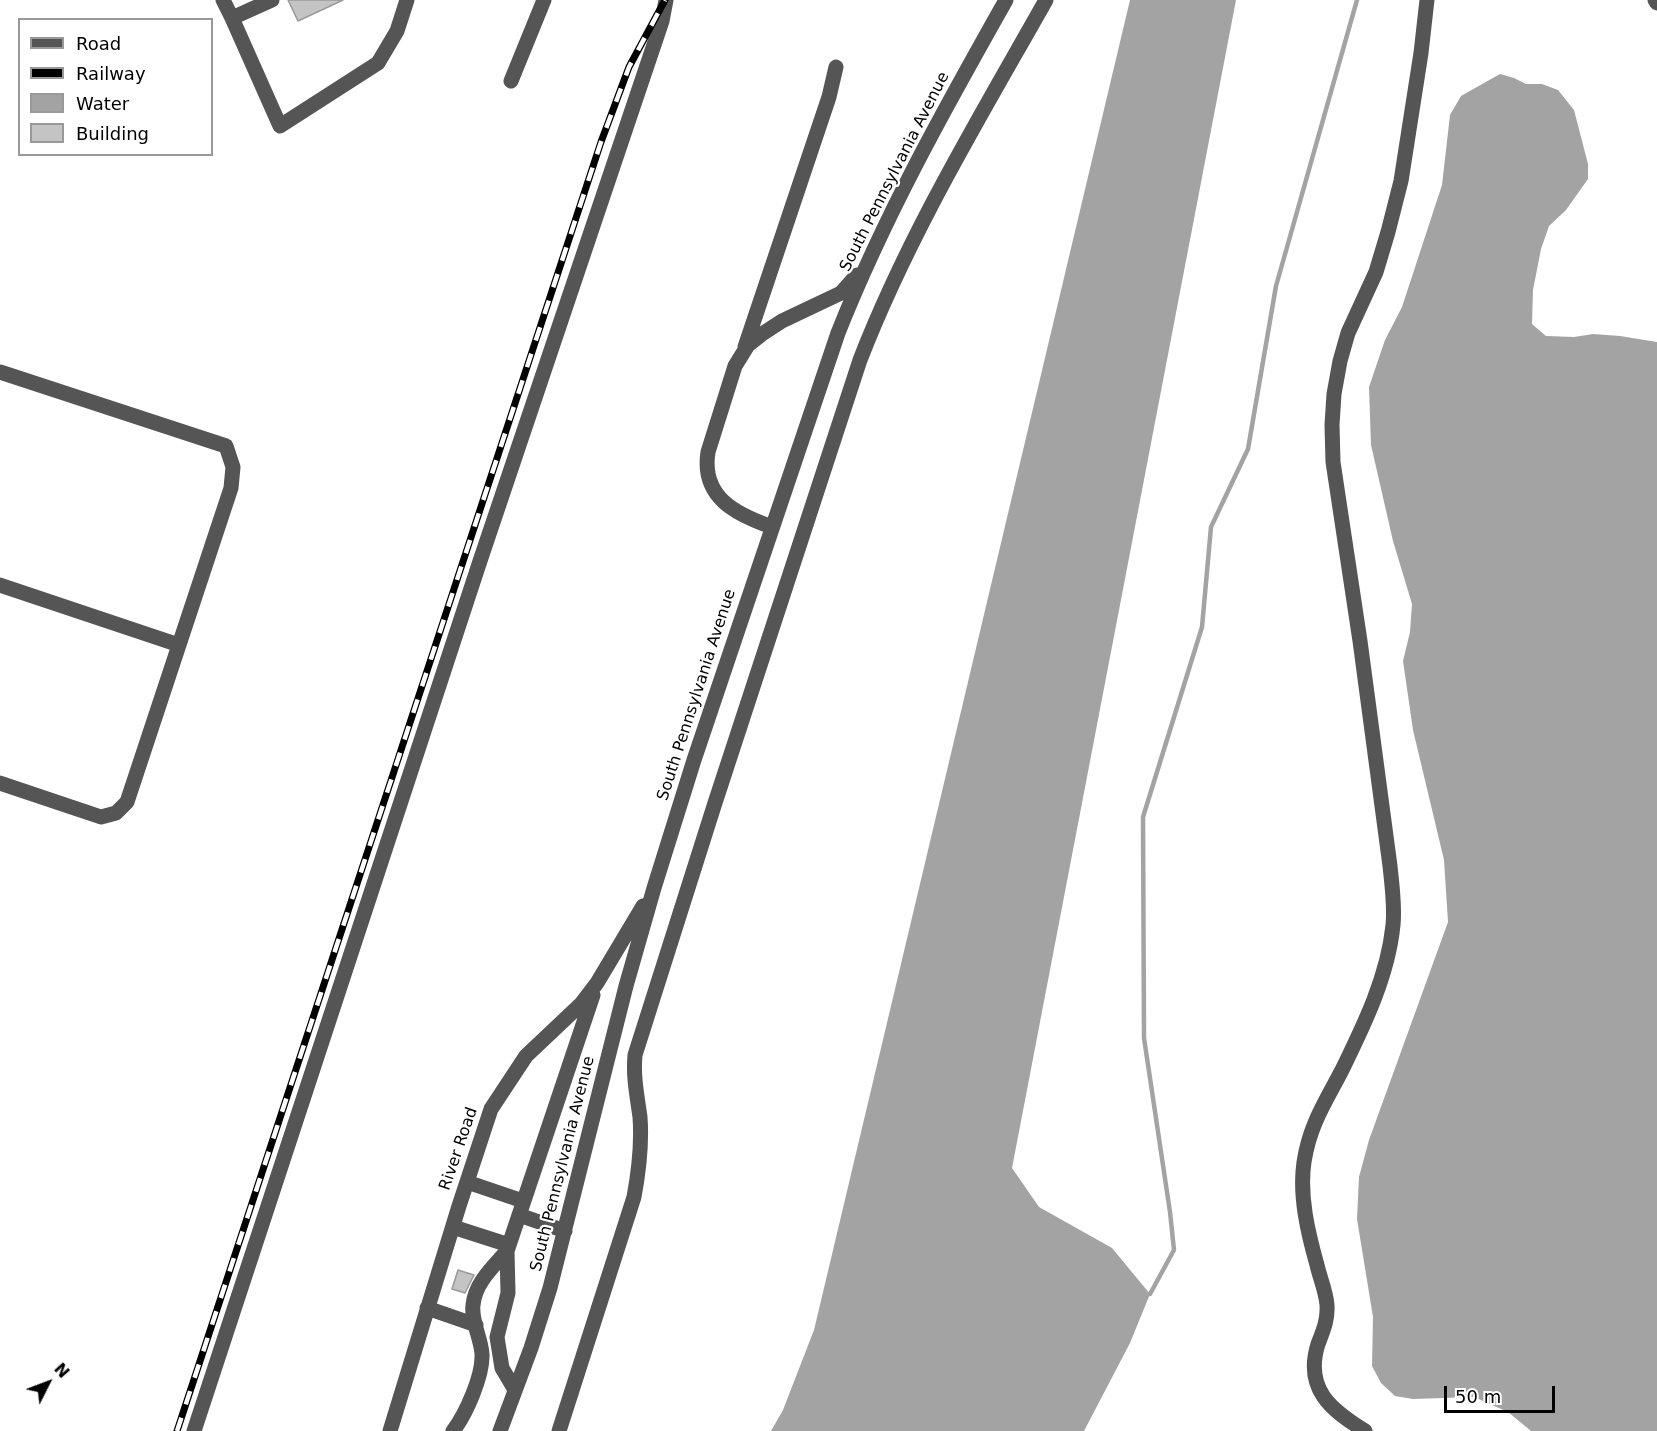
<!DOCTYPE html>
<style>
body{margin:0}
#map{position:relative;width:1657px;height:1431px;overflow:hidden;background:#fff;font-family:"DejaVu Sans",sans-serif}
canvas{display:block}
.legend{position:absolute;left:18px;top:18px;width:195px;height:138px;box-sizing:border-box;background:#fff;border:2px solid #999;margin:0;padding:8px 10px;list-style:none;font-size:18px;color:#000}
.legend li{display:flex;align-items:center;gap:12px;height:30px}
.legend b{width:30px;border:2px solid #999}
.north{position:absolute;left:18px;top:1353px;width:60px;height:60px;-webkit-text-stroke:4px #fff;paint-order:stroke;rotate:48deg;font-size:16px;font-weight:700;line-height:24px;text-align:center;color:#000}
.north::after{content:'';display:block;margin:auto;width:21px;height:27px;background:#000;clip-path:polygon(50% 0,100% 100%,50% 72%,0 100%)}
.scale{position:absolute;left:1444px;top:1386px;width:111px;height:27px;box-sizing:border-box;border:3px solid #000;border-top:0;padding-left:8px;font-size:18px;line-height:21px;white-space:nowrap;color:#000;-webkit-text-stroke:4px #fff;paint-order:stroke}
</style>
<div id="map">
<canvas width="1657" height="1431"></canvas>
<ul class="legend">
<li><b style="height:8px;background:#555"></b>Road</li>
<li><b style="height:8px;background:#000"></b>Railway</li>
<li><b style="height:16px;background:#a3a3a3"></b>Water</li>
<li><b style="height:16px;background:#c4c4c4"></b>Building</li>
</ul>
<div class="north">N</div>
<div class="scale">50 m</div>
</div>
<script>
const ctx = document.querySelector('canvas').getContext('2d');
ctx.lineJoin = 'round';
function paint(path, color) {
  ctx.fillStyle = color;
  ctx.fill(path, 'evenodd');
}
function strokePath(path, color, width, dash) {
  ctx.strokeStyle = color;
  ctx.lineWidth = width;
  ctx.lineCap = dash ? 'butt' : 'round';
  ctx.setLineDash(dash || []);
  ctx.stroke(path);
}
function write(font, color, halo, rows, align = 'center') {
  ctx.font = font + ' "DejaVu Sans",sans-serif';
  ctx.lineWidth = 4.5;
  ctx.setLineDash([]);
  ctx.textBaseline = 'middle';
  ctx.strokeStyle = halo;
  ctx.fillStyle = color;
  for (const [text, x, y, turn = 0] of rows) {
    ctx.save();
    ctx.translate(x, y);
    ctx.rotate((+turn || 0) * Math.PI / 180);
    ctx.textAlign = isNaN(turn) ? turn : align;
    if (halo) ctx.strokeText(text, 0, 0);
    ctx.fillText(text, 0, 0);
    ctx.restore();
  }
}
const water = new Path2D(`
 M 1130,0 L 1236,0 L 1012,1168 L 1039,1207 L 1112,1248 L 1150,1294 L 1130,1343 L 1084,1431 L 771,1431 L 783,1410 L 814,1330 Z
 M 1500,74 L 1514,78 L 1526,84 L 1542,84 L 1558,90 L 1574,110 L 1588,164 L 1588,179 L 1566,210 L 1549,226 L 1541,249 L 1533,290 L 1532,324 L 1546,336 L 1574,337 L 1593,334 L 1620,336 L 1657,342 L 1657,1431 L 1531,1431 L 1508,1412 L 1474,1397 L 1413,1399 L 1395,1396 L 1381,1383 L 1372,1366 L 1373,1317 L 1357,1219 L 1359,1177 L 1369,1140 L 1448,922 L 1444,860 L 1413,730 L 1403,661 L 1410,632 L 1412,604 L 1393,541 L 1371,445 L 1369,387 L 1385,340 L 1402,307 L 1442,185 L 1450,115 L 1461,96 Z`);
const stream = new Path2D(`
 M 1150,1294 L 1174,1250 L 1170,1212 L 1144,1038 L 1143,817 L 1202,627 L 1211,527 L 1248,449 L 1276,286 L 1357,0`);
const building = new Path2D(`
 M 288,0 L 343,0 L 298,21 Z
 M 458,1270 L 474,1275 L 465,1293 L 452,1289 Z`);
const minor = new Path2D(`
 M 223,0 L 232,18 L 272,0
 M 1655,0 L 1657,3
 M 232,18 L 280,126 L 378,63 L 397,31 L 407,0
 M 511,81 L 544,0
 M 745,347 L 829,97 L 836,67
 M 0,372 L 226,446 L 233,467 L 231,488 L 127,802 L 116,813 L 101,817 L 0,783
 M 772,527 C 735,514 701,497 708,452 L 735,366 L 748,345 L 762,334 L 782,321 L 841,293 L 857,275
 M 0,585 L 179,645
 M 467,1182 L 523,1201
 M 519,1215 L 565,1231
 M 453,1227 L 509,1245
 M 507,1251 L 508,1293 L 497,1337 L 502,1368 L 515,1390
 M 427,1308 L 476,1325
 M 194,1431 L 480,561 L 662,21 L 666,0
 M 390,1431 L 459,1206 L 491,1109 L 526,1056 L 581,1004 L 597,983 L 643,906
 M 453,1431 C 466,1414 483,1376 482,1354 C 481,1338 471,1321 473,1305 C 475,1283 493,1267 507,1251 L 593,995
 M 500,1431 L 531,1348 L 550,1288 L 626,986 L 654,888 L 694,760 L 838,333 C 884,217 945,108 1006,0
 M 559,1431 L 634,1197 C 639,1170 642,1144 640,1117 C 637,1095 633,1077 635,1055 L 714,806 L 860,360 C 909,234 980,117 1046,0
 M 1365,1431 C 1331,1410 1304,1389 1318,1344 C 1323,1331 1328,1320 1327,1305 C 1326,1292 1320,1278 1317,1265 C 1308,1233 1299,1196 1304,1162 C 1310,1124 1325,1103 1342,1070 C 1364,1025 1388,976 1393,925 C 1395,906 1392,886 1390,866 L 1360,641 L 1333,462 L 1332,425 L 1334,394 L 1340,361 L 1348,333 L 1376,272 L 1388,232 L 1401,181 L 1421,53 L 1427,0`);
const rail = new Path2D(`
 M 177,1431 L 601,142 L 629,67 L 665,0`);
const streetNames = [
 ["South Pennsylvania Avenue",895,172,-63],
 ["South Pennsylvania Avenue",697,695,-72],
 ["River Road",459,1149,-71],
 ["South Pennsylvania Avenue",563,1164,-76]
];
paint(water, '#a3a3a3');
strokePath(stream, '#a3a3a3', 4.5);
paint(building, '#c4c4c4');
strokePath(building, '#999', 1.5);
strokePath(minor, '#555', 15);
strokePath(rail, '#000', 7);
strokePath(rail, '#fff', 4.5, [14]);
write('16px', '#000', '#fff', streetNames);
</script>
